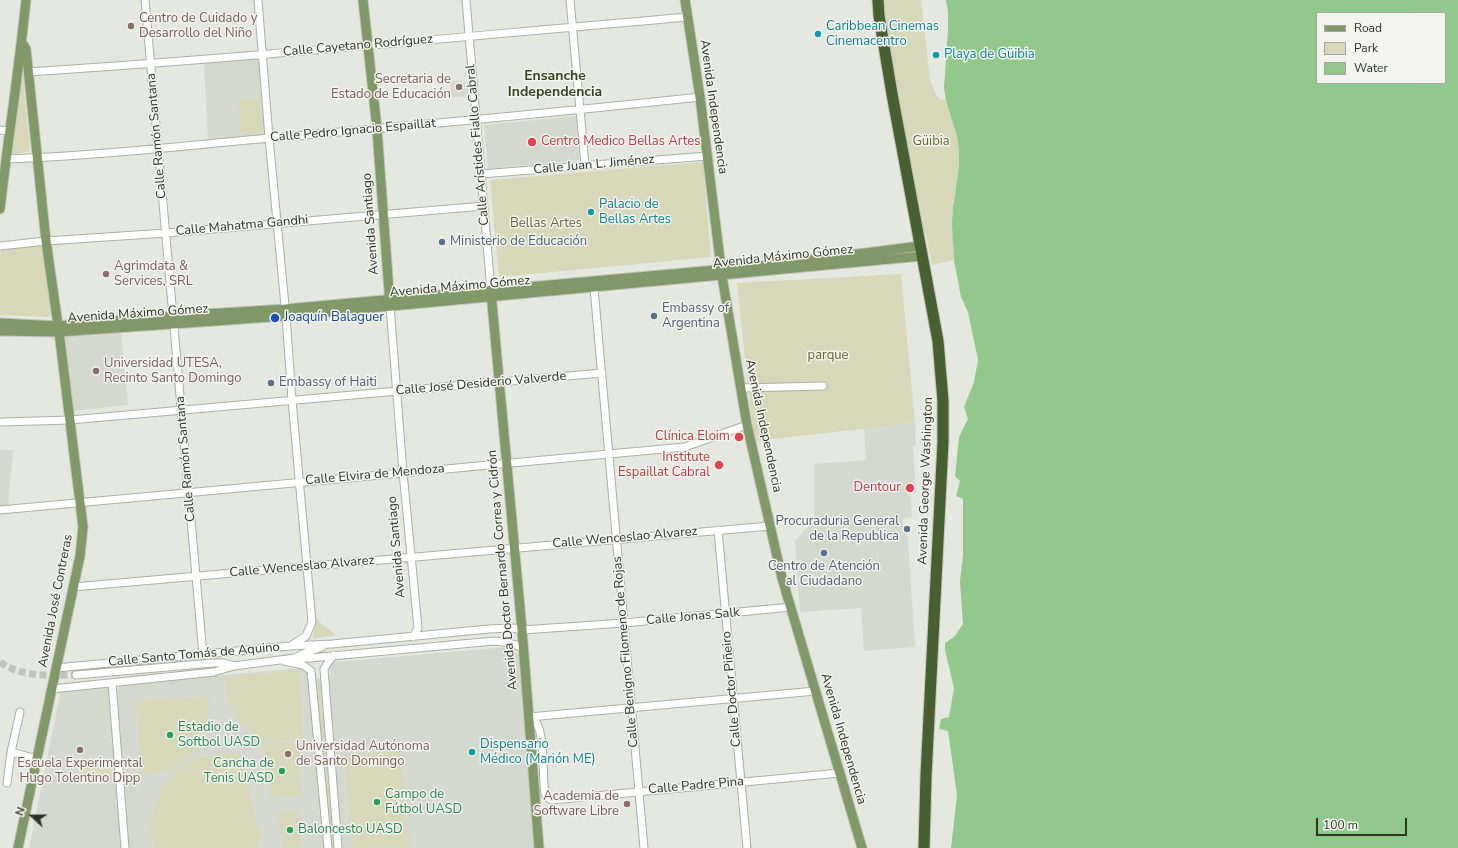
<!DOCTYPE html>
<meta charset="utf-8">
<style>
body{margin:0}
#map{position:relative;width:1458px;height:848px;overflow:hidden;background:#e5e8df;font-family:"Nunito Sans",sans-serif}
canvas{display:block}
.legend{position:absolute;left:1316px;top:12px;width:130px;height:72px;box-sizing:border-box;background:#f4f5ef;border:1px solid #a4a99d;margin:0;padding:5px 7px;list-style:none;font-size:12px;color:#2d3622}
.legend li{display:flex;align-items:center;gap:8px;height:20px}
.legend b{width:20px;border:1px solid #a4a99d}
.north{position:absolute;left:12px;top:796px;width:40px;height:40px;-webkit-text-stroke:3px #f4f5ef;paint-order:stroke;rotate:291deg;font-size:11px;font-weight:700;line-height:16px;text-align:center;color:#2d3622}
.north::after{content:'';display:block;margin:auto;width:14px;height:18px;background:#2d3622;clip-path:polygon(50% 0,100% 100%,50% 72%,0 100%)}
.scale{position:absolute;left:1316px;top:818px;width:91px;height:18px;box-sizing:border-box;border:2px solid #2d3622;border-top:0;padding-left:5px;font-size:12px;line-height:14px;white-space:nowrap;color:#2d3622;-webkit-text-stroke:3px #f4f5ef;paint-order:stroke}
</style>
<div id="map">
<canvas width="1458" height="848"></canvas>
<ul class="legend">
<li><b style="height:5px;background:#819968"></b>Road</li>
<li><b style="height:11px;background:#d7d7ba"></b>Park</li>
<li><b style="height:11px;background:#93c88c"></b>Water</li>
</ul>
<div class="north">N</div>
<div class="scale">100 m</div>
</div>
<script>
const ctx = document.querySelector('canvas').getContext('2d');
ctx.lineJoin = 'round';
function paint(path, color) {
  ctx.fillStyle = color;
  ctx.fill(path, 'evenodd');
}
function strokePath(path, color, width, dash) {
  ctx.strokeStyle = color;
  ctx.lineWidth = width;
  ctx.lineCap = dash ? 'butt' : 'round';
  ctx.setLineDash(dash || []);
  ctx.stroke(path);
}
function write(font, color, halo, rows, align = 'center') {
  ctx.font = font + ' "Nunito Sans",sans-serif';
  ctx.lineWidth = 3;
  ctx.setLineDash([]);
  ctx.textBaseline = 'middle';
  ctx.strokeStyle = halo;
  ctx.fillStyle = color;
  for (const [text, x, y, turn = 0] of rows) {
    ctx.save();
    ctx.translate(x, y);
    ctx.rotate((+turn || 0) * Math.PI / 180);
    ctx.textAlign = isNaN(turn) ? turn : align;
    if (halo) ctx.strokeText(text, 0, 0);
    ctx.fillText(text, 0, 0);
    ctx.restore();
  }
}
const built = new Path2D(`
 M 260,57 L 266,135 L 208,139 L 204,62 Z
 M 462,80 L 462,83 L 467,83 L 469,96 L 446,98 L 446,91 L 451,90 L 450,81 Z
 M 576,116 L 579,160 L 488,169 L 484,125 Z
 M 121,331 L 128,405 L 72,411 L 65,337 Z
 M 915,423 L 916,446 L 913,446 L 916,493 L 910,493 L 912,517 L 903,518 L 903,526 L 907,526 L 915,647 L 864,651 L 861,608 L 800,612 L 795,541 L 814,520 L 814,464 L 866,460 L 864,427 Z
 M 0,450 L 13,450 L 8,506 L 0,507 Z
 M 508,647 L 519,655 L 537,848 L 29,848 L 61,690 L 105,686 L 109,690 L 117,690 L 120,685 L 123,684 L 302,668 L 309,672 L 311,679 L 330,677 L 330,668 L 334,662 Z`);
const green = new Path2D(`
 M 880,0 L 921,0 L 930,80 L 936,95 L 940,99 L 946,100 C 951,116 958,133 959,150 C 960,170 954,188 953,208 C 952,225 953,243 954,260 L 932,265 L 926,234 L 920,232 Z
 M 22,64 L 30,151 L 15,154 L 12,152 Z
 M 259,99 L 262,132 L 241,132 L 238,100 Z
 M 703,162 L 711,257 L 499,277 L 490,180 Z
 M 40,245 L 43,248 L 52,311 L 48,317 L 0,315 L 0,252 L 3,248 Z
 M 901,274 L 915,423 L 754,441 L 737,283 Z
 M 317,618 C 321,626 330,629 336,635 L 314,639 L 313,635 Z
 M 293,670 L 299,674 L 303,738 L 281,740 L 263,738 L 250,731 L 238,719 L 228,698 L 225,678 Z
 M 316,688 L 321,688 L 327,759 L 323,759 Z
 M 209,696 L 208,719 L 196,750 L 184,762 L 163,772 L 142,774 L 136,706 L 141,701 Z
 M 297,741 L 298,759 L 265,762 L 263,743 Z
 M 401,751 L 410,848 L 353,848 L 344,757 Z
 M 241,753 L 260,838 L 258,848 L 155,848 C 154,841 151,833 151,827 C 153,799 168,770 195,760 C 210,755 226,754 241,753 Z
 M 110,760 L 112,779 L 82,782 L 81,762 Z
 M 298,760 L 300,779 L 266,781 L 265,763 Z
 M 300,780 L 301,795 L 271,798 L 270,782 Z
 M 329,780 L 336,848 L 331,848 L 325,781 Z
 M 297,811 L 301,848 L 282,848 L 278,813 Z`);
const water = new Path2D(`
 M 946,0 L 1458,0 L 1458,848 L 951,848 L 957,795 L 948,731 L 939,729 L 941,719 L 949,717 L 954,688 L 945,650 L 945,643 L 954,637 L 963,624 L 960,581 L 963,555 L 963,499 L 956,496 L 960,481 L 955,476 L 959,437 L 968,419 L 964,407 L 974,382 L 978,360 L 968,312 L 961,297 L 954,260 L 952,224 L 953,207 L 959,166 L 959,149 L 957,136 L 946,100 L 944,88 L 948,30 L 948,11 ZM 1317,13 L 1445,13 L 1445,83 L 1317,83 Z`);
const minorTunnel = new Path2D(`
 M 0,662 C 22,678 50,675 76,675`);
const minor = new Path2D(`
 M 145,0 L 203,655
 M 258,0 L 269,138 L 286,316 L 292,400 L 312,622 L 306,636 L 292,645
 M 466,0 L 491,290
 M 570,0 L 585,165
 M 27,72 C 248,58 468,36 688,17
 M 0,130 L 9,131
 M 6,159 C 98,156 190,145 282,137 C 421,125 561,112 700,97
 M 481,174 L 707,156
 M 0,246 L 46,241 L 166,233 L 484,206
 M 594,288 L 644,848
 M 390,306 L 403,472 L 418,628 L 413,637
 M 741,388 L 823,386
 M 2,422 L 70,420 L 602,373
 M 0,510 L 685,447 L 747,425
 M 718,530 L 747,848
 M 73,587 L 770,526
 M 334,655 L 329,661 L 324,669 L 338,848
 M 295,658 L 305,653 L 322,647
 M 284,661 L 303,665 L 311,671 L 328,848
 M 56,668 L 290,646 L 332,644 L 489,629 L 513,628 L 522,630 L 624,623 L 791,607
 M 76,675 L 213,663 L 223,663 L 234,666
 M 112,683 L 125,848
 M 52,689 L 214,672 L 234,666 L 295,658 L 310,658 L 494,641 C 506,642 514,643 524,649
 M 20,712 L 11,752 L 37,759
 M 529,717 L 816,691
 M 529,719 C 533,720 535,721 537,724 C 545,738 542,776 545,794 L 548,798 L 552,800 L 840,773
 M 7,783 L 11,752`);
const major = new Path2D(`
 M 363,0 L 377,129 L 390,305
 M 685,0 L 700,97 L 722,276 L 747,425 L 782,578 L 862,848
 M 0,209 C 8,139 19,70 26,0
 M 491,292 L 522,630 L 539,848
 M 0,323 L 58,326 L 173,316 L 285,309 L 771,265 L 920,246
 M 0,331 L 59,332 L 286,316 L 922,256
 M 18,848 L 80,556 L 83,527 L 59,332 L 46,241 L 26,49 L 22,43`);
const highway = new Path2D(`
 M 878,0 L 879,16 L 892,94 L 938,341 L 943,401 L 943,442 L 926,776 L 924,848`);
const markers = [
 [131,26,4,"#8d6e63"],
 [818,34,4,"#0f9aa8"],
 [936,55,4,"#0f9aa8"],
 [459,87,4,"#8d6e63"],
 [532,142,5,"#e0444e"],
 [591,212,4,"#0f9aa8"],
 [442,242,4,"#5c6f8a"],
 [106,274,4,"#8d6e63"],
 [654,316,4,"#5c6f8a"],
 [275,318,5,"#1a4fb4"],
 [96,371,4,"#8d6e63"],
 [271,383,4,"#5c6f8a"],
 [739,437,5,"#e0444e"],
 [719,465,5,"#e0444e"],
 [910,488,5,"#e0444e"],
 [907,529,4,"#5c6f8a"],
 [824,553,4,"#5c6f8a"],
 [170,735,4,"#2e9e5b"],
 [80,750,4,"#8d6e63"],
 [472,752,4,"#0f9aa8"],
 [288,754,4,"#8d6e63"],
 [282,771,4,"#2e9e5b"],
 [377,802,4,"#2e9e5b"],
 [627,804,4,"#8d6e63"],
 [290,830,4,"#2e9e5b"]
];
const educationNames = [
 ["Centro de Cuidado y",139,19],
 ["Desarrollo del Niño",139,34],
 ["Secretaria de",451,80,"right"],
 ["Estado de Educación",451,95,"right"],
 ["Agrimdata &",114,267],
 ["Services, SRL",114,282],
 ["Universidad UTESA,",104,364],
 ["Recinto Santo Domingo",104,379],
 ["Universidad Autónoma",296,747],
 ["de Santo Domingo",296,762],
 ["Escuela Experimental",80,764,"center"],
 ["Hugo Tolentino Dipp",80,779,"center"],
 ["Academia de",619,797,"right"],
 ["Software Libre",619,812,"right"]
];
const cultureNames = [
 ["Caribbean Cinemas",826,27],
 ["Cinemacentro",826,42],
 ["Playa de Güibia",944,55],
 ["Palacio de",599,205],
 ["Bellas Artes",599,220],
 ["Dispensario",480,745],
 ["Médico (Marión ME)",480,760]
];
const streetNames = [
 ["Calle Cayetano Rodríguez",358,46,-5],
 ["Avenida Independencia",713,107,82],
 ["Calle Pedro Ignacio Espaillat",353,131,-5],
 ["Calle Ramón Santana",157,136,-95],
 ["Calle Arístides Fiallo Cabral",478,145,-95],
 ["Calle Juan L. Jiménez",594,165,-5],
 ["Avenida Santiago",371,224,-94],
 ["Calle Mahatma Gandhi",242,226,-5],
 ["Avenida Máximo Gómez",783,257,-6],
 ["Avenida Máximo Gómez",460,287,-5],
 ["Avenida Máximo Gómez",138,314,-4],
 ["Calle José Desiderio Valverde",481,384,-5],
 ["Avenida Independencia",763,426,78],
 ["Calle Ramón Santana",186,459,-95],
 ["Calle Elvira de Mendoza",375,475,-5],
 ["Avenida George Washington",926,481,-88],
 ["Calle Wenceslao Alvarez",625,538,-5],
 ["Avenida Santiago",397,547,-95],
 ["Calle Wenceslao Alvarez",302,567,-5],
 ["Avenida Doctor Bernardo Correa y Cidrón",503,570,-95],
 ["Avenida José Contreras",56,601,-79],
 ["Calle Jonas Salk",693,617,-5],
 ["Calle Benigno Filomeno de Rojas",626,652,-95],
 ["Calle Santo Tomás de Aquino",194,655,-5],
 ["Calle Doctor Piñeiro",732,689,-95],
 ["Avenida Independencia",843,739,74],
 ["Calle Padre Pina",696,786,-5]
];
const healthNames = [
 ["Centro Medico Bellas Artes",541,142,"left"],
 ["Clínica Eloim",730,437],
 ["Institute",710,458],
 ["Espaillat Cabral",710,473],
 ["Dentour",901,488]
];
const parkNames = [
 ["Güibia",931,142],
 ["Bellas Artes",546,224],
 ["parque",828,356]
];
const serviceNames = [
 ["Ministerio de Educación",450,242],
 ["Embassy of",662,309],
 ["Argentina",662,324],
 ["Embassy of Haiti",279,383],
 ["Procuraduria General",899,522,"right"],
 ["de la Republica",899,537,"right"],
 ["Centro de Atención",824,567,"center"],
 ["al Ciudadano",824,582,"center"]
];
const transitNames = [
 ["Joaquín Balaguer",284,318]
];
const leisureNames = [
 ["Estadio de",178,728],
 ["Softbol UASD",178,743],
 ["Cancha de",274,764,"right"],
 ["Tenis UASD",274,779,"right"],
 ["Campo de",385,795],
 ["Fútbol UASD",385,810],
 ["Baloncesto UASD",298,830]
];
const neighbourhoodNames = [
 ["Ensanche",555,77],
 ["Independencia",555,93]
];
paint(built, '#d5d8cd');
paint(green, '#d7d7ba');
paint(water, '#93c88c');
strokePath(minorTunnel, '#c0c4b9', 7, [7, 3.5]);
strokePath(minor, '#aaafa3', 9);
strokePath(major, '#c0c3bd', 11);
strokePath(highway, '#c0c3bd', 13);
strokePath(minor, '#fff', 7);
strokePath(major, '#819968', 9);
strokePath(highway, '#475f31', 11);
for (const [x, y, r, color] of markers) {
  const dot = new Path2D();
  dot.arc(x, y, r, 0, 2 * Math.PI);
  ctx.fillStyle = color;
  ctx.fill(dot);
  strokePath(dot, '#f4f5ef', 1.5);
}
write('13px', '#785e54', '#f4f5ef', educationNames, 'left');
write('13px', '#0d838f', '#f4f5ef', cultureNames, 'left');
write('13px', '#2d3622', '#f4f5ef', streetNames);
write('13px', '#be3a42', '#f4f5ef', healthNames, 'right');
write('13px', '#616831', '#f4f5ef', parkNames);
write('13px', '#4e5e75', '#f4f5ef', serviceNames, 'left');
write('13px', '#164399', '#f4f5ef', transitNames, 'left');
write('13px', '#27864d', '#f4f5ef', leisureNames, 'left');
write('bold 14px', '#334520', '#f4f5ef', neighbourhoodNames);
</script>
